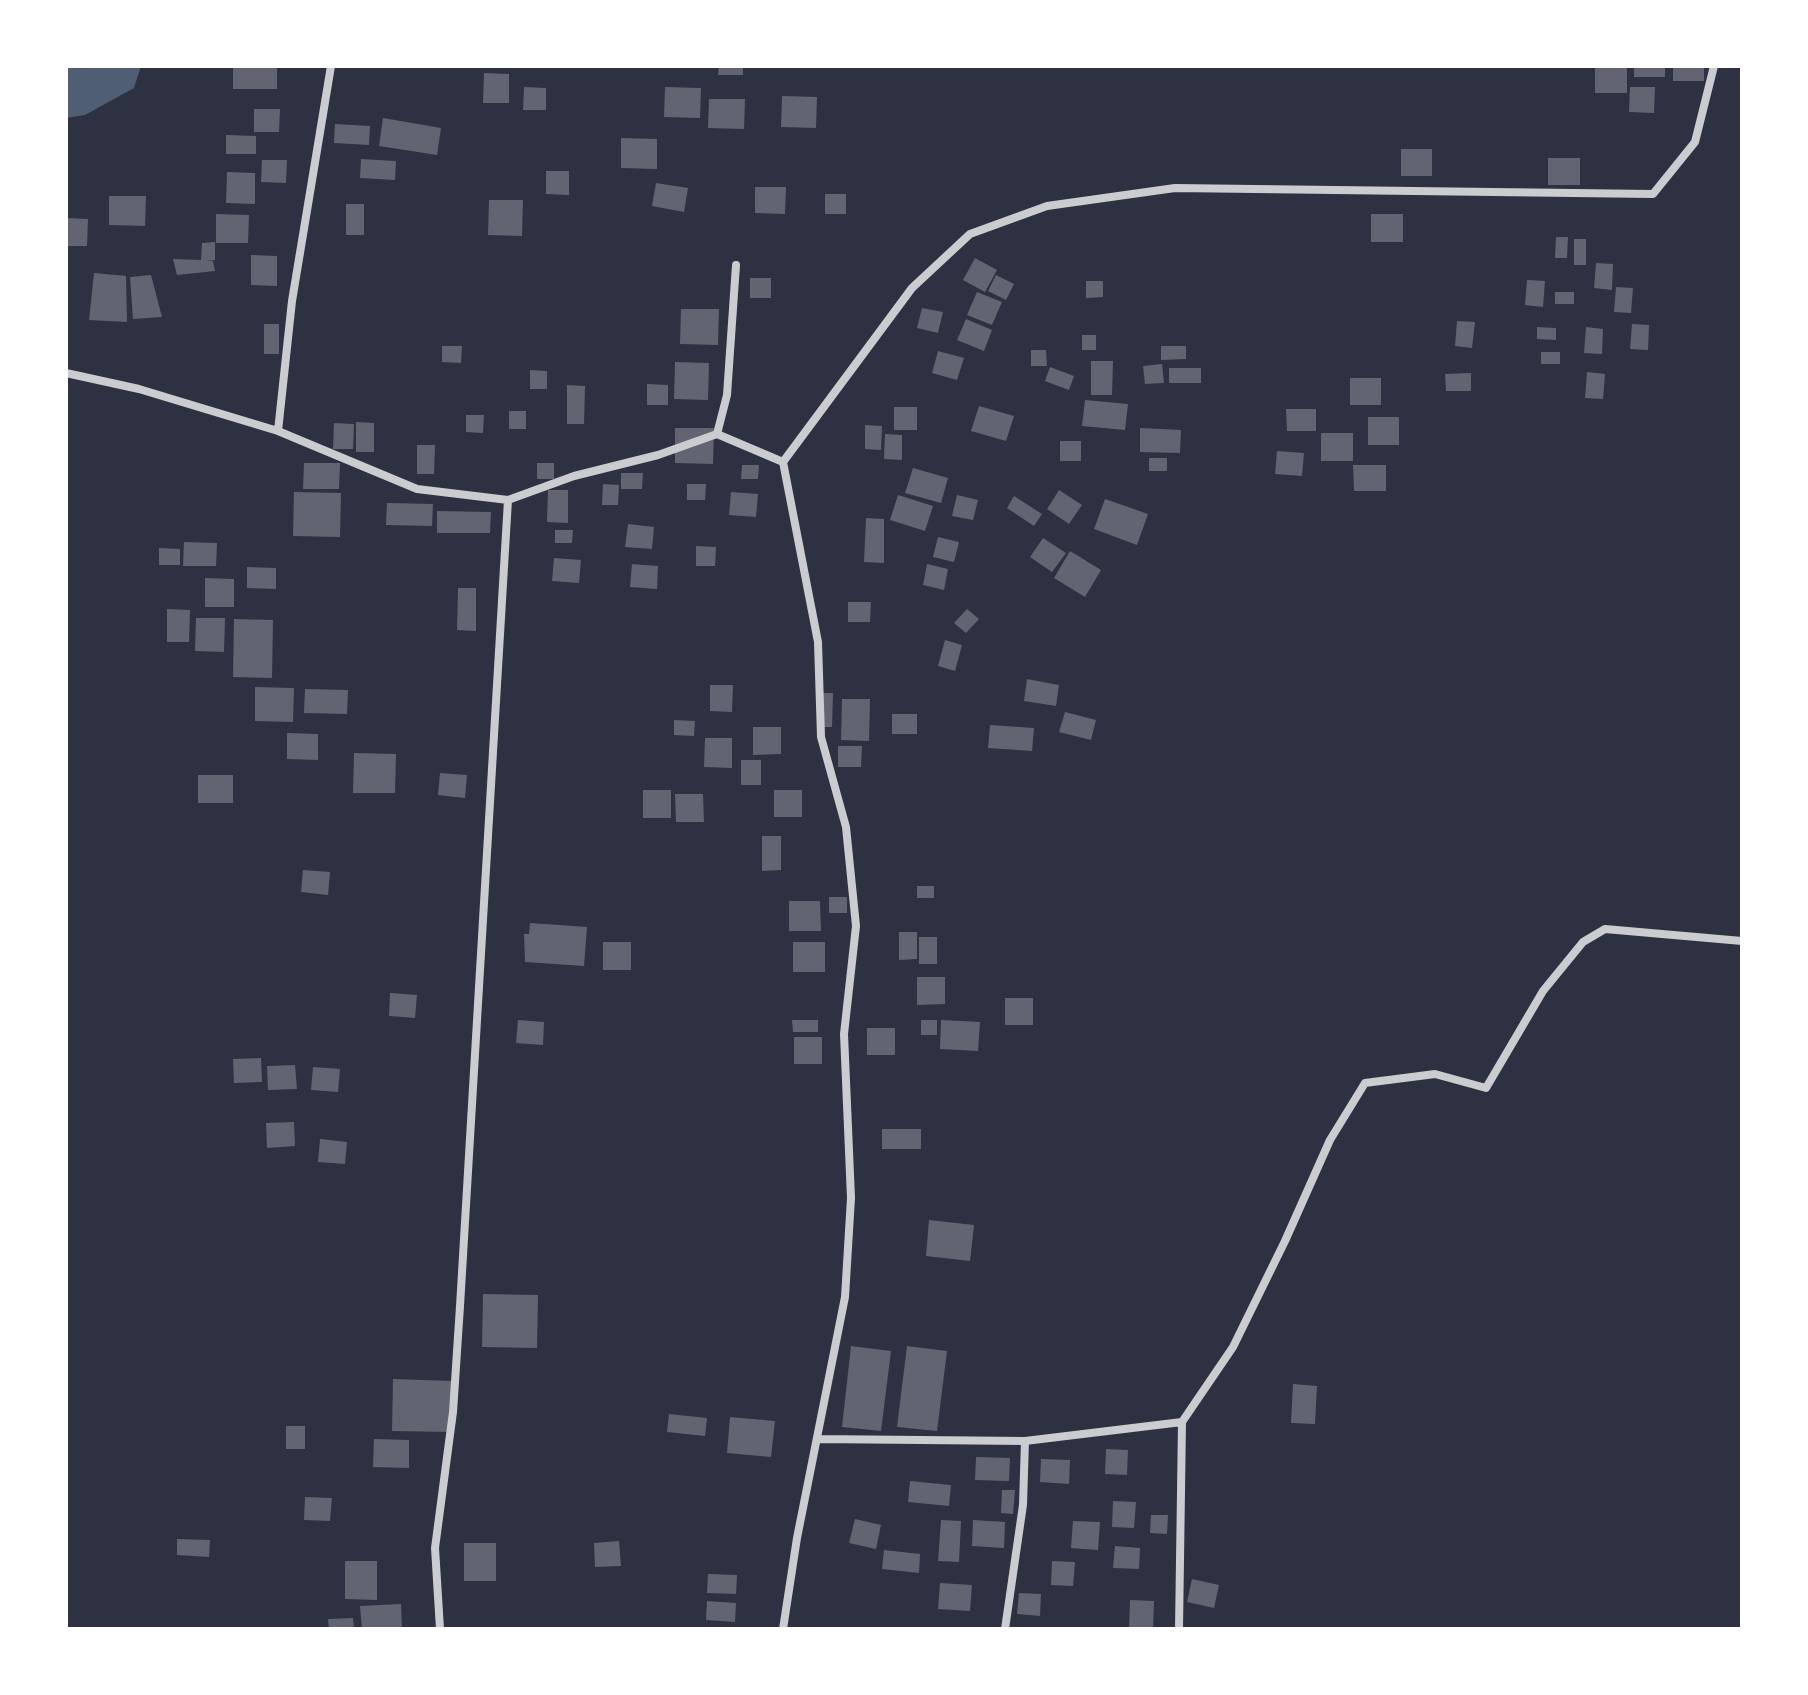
<!DOCTYPE html>
<style>
body{margin:0}
#map{position:relative;width:1808px;height:1695px;overflow:hidden;background:#2d3142;font-family:"Work Sans",sans-serif}
canvas{display:block}
.frame{position:absolute;inset:0;border:68px solid #fff;pointer-events:none}
</style>
<div id="map">
<canvas width="1808" height="1695"></canvas>
<div class="frame"></div>
</div>
<script>
const ctx = document.querySelector('canvas').getContext('2d');
ctx.lineJoin = 'round';
function paint(path, color) {
  ctx.fillStyle = color;
  ctx.fill(path, 'evenodd');
}
function strokePath(path, color, width, dash) {
  ctx.strokeStyle = color;
  ctx.lineWidth = width;
  ctx.lineCap = dash ? 'butt' : 'round';
  ctx.setLineDash(dash || []);
  ctx.stroke(path);
}
const water = new Path2D(`
 M 66,66 L 141,66 L 134,88 L 85,115 L 66,118 Z`);
const building = new Path2D(`
 M 233,66 L 277,67 L 277,89 L 233,89 Z
 M 719,66 L 743,66 L 743,75 L 718,75 Z
 M 1595,66 L 1627,66 L 1627,93 L 1595,93 Z
 M 1634,66 L 1665,66 L 1665,77 L 1634,77 Z
 M 1673,66 L 1704,66 L 1704,81 L 1673,81 Z
 M 484,73 L 509,74 L 509,103 L 483,103 Z
 M 524,87 L 546,88 L 546,110 L 523,110 Z
 M 665,87 L 701,88 L 700,118 L 664,117 Z
 M 1630,87 L 1655,87 L 1654,113 L 1629,112 Z
 M 782,96 L 817,97 L 816,128 L 781,127 Z
 M 709,99 L 745,99 L 744,129 L 708,128 Z
 M 254,109 L 280,109 L 279,132 L 254,132 Z
 M 383,118 L 441,128 L 437,155 L 379,146 Z
 M 335,124 L 370,126 L 369,145 L 334,143 Z
 M 226,135 L 256,136 L 256,154 L 226,154 Z
 M 621,138 L 657,139 L 657,169 L 621,168 Z
 M 1401,149 L 1432,149 L 1432,176 L 1401,176 Z
 M 1548,158 L 1580,158 L 1580,185 L 1548,185 Z
 M 361,159 L 396,161 L 395,180 L 360,178 Z
 M 262,160 L 287,160 L 286,183 L 261,182 Z
 M 546,171 L 569,171 L 569,195 L 546,194 Z
 M 227,172 L 255,173 L 255,204 L 226,203 Z
 M 656,183 L 688,188 L 684,212 L 652,206 Z
 M 755,187 L 786,187 L 785,214 L 755,213 Z
 M 825,194 L 846,194 L 846,214 L 825,214 Z
 M 109,196 L 146,196 L 145,226 L 109,225 Z
 M 489,200 L 523,200 L 522,236 L 488,235 Z
 M 346,204 L 364,204 L 364,235 L 346,235 Z
 M 216,214 L 249,215 L 248,243 L 216,243 Z
 M 1371,214 L 1403,214 L 1403,242 L 1371,242 Z
 M 66,218 L 88,219 L 87,246 L 66,246 Z
 M 1556,237 L 1568,237 L 1567,258 L 1555,258 Z
 M 1574,239 L 1586,239 L 1586,265 L 1574,265 Z
 M 215,242 L 215,260 L 205,261 L 213,261 L 215,271 L 177,275 L 173,259 L 201,260 L 202,243 Z
 M 251,255 L 277,256 L 277,286 L 251,285 Z
 M 975,258 L 997,270 L 985,292 L 963,280 Z
 M 1596,263 L 1613,264 L 1612,290 L 1594,288 Z
 M 94,273 L 126,276 L 127,322 L 89,320 Z
 M 151,275 L 162,317 L 133,319 L 130,277 Z
 M 996,275 L 1014,284 L 1006,300 L 988,291 Z
 M 750,278 L 771,278 L 771,298 L 750,298 Z
 M 1527,280 L 1545,281 L 1543,307 L 1525,305 Z
 M 1086,281 L 1103,281 L 1103,297 L 1086,298 Z
 M 1616,287 L 1633,288 L 1631,313 L 1614,312 Z
 M 977,292 L 1002,302 L 992,325 L 967,315 Z
 M 1555,292 L 1574,292 L 1574,304 L 1555,304 Z
 M 922,308 L 943,312 L 938,333 L 917,328 Z
 M 681,309 L 719,309 L 718,345 L 680,344 Z
 M 966,319 L 992,330 L 984,351 L 957,340 Z
 M 1457,321 L 1475,322 L 1472,348 L 1455,346 Z
 M 264,324 L 279,324 L 279,354 L 264,354 Z
 M 1632,324 L 1649,325 L 1648,350 L 1630,349 Z
 M 1537,327 L 1556,328 L 1556,340 L 1537,339 Z
 M 1586,327 L 1603,329 L 1602,354 L 1584,353 Z
 M 1082,335 L 1096,335 L 1096,350 L 1082,350 Z
 M 442,346 L 462,346 L 461,363 L 442,362 Z
 M 1161,346 L 1186,346 L 1186,359 L 1161,360 Z
 M 1031,350 L 1046,350 L 1047,366 L 1031,366 Z
 M 938,351 L 964,358 L 957,380 L 932,373 Z
 M 1541,352 L 1560,352 L 1560,364 L 1541,364 Z
 M 1091,361 L 1113,361 L 1112,395 L 1091,395 Z
 M 675,362 L 709,363 L 708,400 L 674,399 Z
 M 1162,364 L 1164,383 L 1145,384 L 1143,366 Z
 M 1050,367 L 1074,376 L 1069,390 L 1045,381 Z
 M 1169,368 L 1201,368 L 1201,383 L 1169,383 Z
 M 530,370 L 547,371 L 547,389 L 530,389 Z
 M 1587,372 L 1605,374 L 1603,399 L 1585,398 Z
 M 1471,373 L 1471,391 L 1446,391 L 1445,374 Z
 M 1350,378 L 1381,378 L 1381,405 L 1350,405 Z
 M 647,384 L 668,385 L 668,405 L 647,405 Z
 M 567,385 L 585,386 L 584,424 L 567,424 Z
 M 1085,400 L 1128,404 L 1125,430 L 1082,426 Z
 M 979,406 L 1014,416 L 1006,441 L 971,431 Z
 M 894,407 L 917,407 L 917,430 L 894,430 Z
 M 1286,409 L 1316,409 L 1316,431 L 1287,431 Z
 M 509,411 L 526,411 L 526,429 L 509,429 Z
 M 466,415 L 484,415 L 483,433 L 466,432 Z
 M 1368,417 L 1399,417 L 1399,445 L 1368,445 Z
 M 356,422 L 374,423 L 374,452 L 356,452 Z
 M 334,423 L 354,424 L 353,449 L 333,449 Z
 M 865,425 L 882,426 L 881,450 L 865,449 Z
 M 675,428 L 714,428 L 713,464 L 675,463 Z
 M 1140,428 L 1181,430 L 1180,453 L 1140,452 Z
 M 1321,433 L 1353,433 L 1353,461 L 1321,461 Z
 M 885,434 L 902,435 L 902,460 L 884,459 Z
 M 1060,441 L 1081,441 L 1081,461 L 1060,461 Z
 M 417,445 L 435,445 L 434,474 L 417,474 Z
 M 1277,451 L 1304,453 L 1302,476 L 1275,474 Z
 M 1149,458 L 1167,458 L 1167,471 L 1149,471 Z
 M 304,463 L 340,463 L 339,489 L 303,489 Z
 M 537,463 L 554,463 L 554,479 L 537,479 Z
 M 742,465 L 759,465 L 758,479 L 741,479 Z
 M 1353,465 L 1386,465 L 1386,491 L 1354,491 Z
 M 913,468 L 948,478 L 941,503 L 905,493 Z
 M 621,473 L 643,473 L 642,489 L 621,489 Z
 M 603,484 L 619,485 L 618,505 L 602,505 Z
 M 687,484 L 706,484 L 705,500 L 687,500 Z
 M 548,490 L 568,490 L 568,523 L 547,522 Z
 M 1059,490 L 1082,505 L 1069,524 L 1047,509 Z
 M 294,492 L 341,493 L 340,537 L 293,536 Z
 M 731,492 L 758,494 L 756,517 L 729,515 Z
 M 898,495 L 933,506 L 925,531 L 890,520 Z
 M 957,495 L 978,500 L 973,520 L 952,516 Z
 M 1014,496 L 1042,514 L 1034,526 L 1007,508 Z
 M 1105,499 L 1148,514 L 1137,545 L 1094,529 Z
 M 387,503 L 433,504 L 432,526 L 386,525 Z
 M 437,511 L 491,512 L 490,533 L 437,533 Z
 M 866,518 L 884,519 L 884,563 L 864,562 Z
 M 628,524 L 654,527 L 652,549 L 625,547 Z
 M 555,530 L 573,530 L 572,543 L 555,543 Z
 M 938,537 L 959,542 L 954,562 L 933,557 Z
 M 1043,538 L 1066,553 L 1052,572 L 1030,557 Z
 M 184,542 L 217,543 L 216,566 L 183,566 Z
 M 696,546 L 716,547 L 715,566 L 696,566 Z
 M 159,548 L 180,549 L 180,565 L 159,565 Z
 M 1070,551 L 1101,570 L 1085,597 L 1054,578 Z
 M 554,558 L 581,560 L 579,583 L 552,581 Z
 M 632,564 L 658,566 L 657,589 L 630,587 Z
 M 927,564 L 948,569 L 944,590 L 923,585 Z
 M 247,567 L 276,568 L 276,589 L 247,588 Z
 M 205,578 L 234,579 L 234,607 L 205,607 Z
 M 458,588 L 476,588 L 476,631 L 457,630 Z
 M 848,602 L 871,602 L 870,622 L 848,622 Z
 M 167,609 L 190,610 L 189,642 L 167,642 Z
 M 967,609 L 979,619 L 966,633 L 954,623 Z
 M 196,618 L 225,618 L 224,652 L 195,651 Z
 M 234,619 L 273,620 L 272,678 L 233,677 Z
 M 945,640 L 962,645 L 955,671 L 938,666 Z
 M 1027,679 L 1059,685 L 1056,706 L 1024,701 Z
 M 710,685 L 733,685 L 732,712 L 710,711 Z
 M 255,687 L 294,688 L 293,722 L 255,721 Z
 M 305,689 L 348,690 L 347,714 L 304,713 Z
 M 819,693 L 833,693 L 832,727 L 818,727 Z
 M 842,699 L 870,699 L 869,741 L 841,740 Z
 M 1065,712 L 1096,720 L 1091,740 L 1059,732 Z
 M 892,714 L 917,714 L 917,734 L 892,734 Z
 M 674,720 L 695,721 L 694,736 L 674,735 Z
 M 990,725 L 1034,728 L 1032,751 L 988,748 Z
 M 753,727 L 781,727 L 781,754 L 753,755 Z
 M 287,733 L 318,734 L 318,760 L 287,759 Z
 M 705,738 L 732,738 L 732,768 L 704,767 Z
 M 838,746 L 862,746 L 861,767 L 838,767 Z
 M 354,753 L 396,754 L 395,793 L 353,793 Z
 M 741,760 L 761,760 L 761,785 L 741,785 Z
 M 440,773 L 467,775 L 465,798 L 438,795 Z
 M 198,775 L 233,775 L 233,803 L 198,803 Z
 M 643,790 L 671,790 L 671,818 L 643,818 Z
 M 774,790 L 802,790 L 802,817 L 774,817 Z
 M 675,794 L 703,794 L 704,822 L 676,822 Z
 M 762,836 L 781,836 L 781,870 L 762,871 Z
 M 303,870 L 330,872 L 328,895 L 301,892 Z
 M 917,886 L 934,886 L 934,898 L 917,898 Z
 M 829,897 L 847,897 L 847,913 L 829,913 Z
 M 789,901 L 820,901 L 821,931 L 789,931 Z
 M 530,923 L 587,927 L 584,966 L 525,962 L 524,934 L 529,934 Z
 M 899,932 L 917,932 L 917,959 L 899,960 Z
 M 919,937 L 937,937 L 937,964 L 919,964 Z
 M 603,942 L 631,942 L 631,970 L 603,970 Z
 M 793,942 L 825,942 L 825,972 L 793,972 Z
 M 917,977 L 945,977 L 945,1004 L 917,1005 Z
 M 390,993 L 417,995 L 415,1018 L 389,1016 Z
 M 1005,998 L 1033,998 L 1033,1025 L 1005,1025 Z
 M 518,1020 L 544,1022 L 543,1045 L 516,1043 Z
 M 792,1020 L 818,1020 L 818,1032 L 793,1032 Z
 M 921,1020 L 937,1020 L 937,1035 L 921,1035 Z
 M 941,1020 L 980,1022 L 978,1051 L 940,1049 Z
 M 867,1028 L 895,1028 L 895,1055 L 867,1055 Z
 M 794,1037 L 822,1037 L 822,1064 L 794,1064 Z
 M 261,1058 L 262,1082 L 234,1083 L 233,1059 Z
 M 295,1065 L 297,1089 L 268,1090 L 267,1066 Z
 M 313,1067 L 340,1069 L 338,1092 L 311,1090 Z
 M 294,1122 L 295,1146 L 267,1148 L 266,1123 Z
 M 882,1129 L 921,1129 L 921,1149 L 882,1149 Z
 M 320,1139 L 347,1142 L 345,1164 L 318,1162 Z
 M 929,1220 L 974,1225 L 970,1261 L 926,1256 Z
 M 483,1294 L 538,1295 L 537,1348 L 482,1347 Z
 M 851,1346 L 891,1351 L 881,1431 L 842,1427 Z
 M 907,1346 L 947,1351 L 937,1431 L 897,1427 Z
 M 393,1379 L 453,1381 L 452,1432 L 392,1431 Z
 M 1293,1384 L 1317,1386 L 1315,1424 L 1291,1423 Z
 M 669,1414 L 707,1418 L 705,1436 L 667,1432 Z
 M 730,1417 L 775,1421 L 771,1457 L 727,1453 Z
 M 286,1426 L 305,1426 L 305,1449 L 286,1449 Z
 M 374,1439 L 409,1440 L 409,1468 L 373,1467 Z
 M 1106,1449 L 1128,1450 L 1127,1475 L 1105,1474 Z
 M 976,1457 L 1010,1458 L 1009,1481 L 975,1480 Z
 M 1041,1459 L 1070,1460 L 1069,1484 L 1040,1482 Z
 M 910,1481 L 951,1485 L 949,1506 L 908,1502 Z
 M 1002,1490 L 1015,1490 L 1013,1514 L 1001,1513 Z
 M 305,1497 L 332,1498 L 330,1521 L 304,1520 Z
 M 1113,1501 L 1136,1502 L 1134,1528 L 1112,1527 Z
 M 1151,1515 L 1168,1515 L 1167,1534 L 1150,1533 Z
 M 855,1519 L 881,1525 L 876,1549 L 849,1543 Z
 M 941,1520 L 961,1521 L 959,1562 L 938,1561 Z
 M 973,1520 L 1005,1522 L 1004,1548 L 972,1546 Z
 M 1073,1521 L 1100,1522 L 1098,1550 L 1071,1548 Z
 M 177,1539 L 210,1540 L 209,1557 L 177,1555 Z
 M 619,1541 L 621,1566 L 595,1567 L 594,1543 Z
 M 464,1543 L 496,1543 L 496,1581 L 464,1581 Z
 M 1115,1546 L 1140,1548 L 1139,1569 L 1113,1568 Z
 M 884,1550 L 920,1554 L 919,1573 L 882,1569 Z
 M 345,1561 L 377,1561 L 377,1600 L 345,1599 Z
 M 1052,1561 L 1075,1562 L 1073,1586 L 1051,1585 Z
 M 708,1574 L 737,1575 L 736,1594 L 707,1593 Z
 M 1192,1579 L 1219,1585 L 1214,1608 L 1187,1602 Z
 M 940,1583 L 972,1585 L 970,1611 L 938,1609 Z
 M 1019,1593 L 1041,1594 L 1040,1616 L 1017,1614 Z
 M 1130,1600 L 1154,1601 L 1153,1629 L 1129,1629 Z
 M 707,1601 L 736,1603 L 735,1622 L 706,1620 Z
 M 401,1604 L 402,1629 L 362,1629 L 360,1606 Z
 M 353,1618 L 354,1629 L 329,1629 L 328,1619 Z`);
const minor = new Path2D(`
 M 66,373 L 139,389 L 278,431 L 417,489 L 508,500 L 574,476 L 658,455 L 717,434 L 727,395 L 736,265
 M 278,431 L 292,301 L 331,66
 M 717,434 L 783,462
 M 817,1439 L 1025,1441 L 1182,1422 L 1233,1347 L 1285,1241 L 1330,1140 L 1365,1083 L 1435,1074 L 1486,1088 L 1543,991 L 1583,942 L 1605,929 L 1742,941
 M 440,1629 L 435,1548 L 453,1412 L 460,1306 L 508,500
 M 783,1629 L 797,1538 L 845,1297 L 851,1198 L 844,1034 L 856,926 L 846,827 L 821,737 L 818,642 L 783,462 L 912,288 L 970,234 L 1047,206 L 1175,188 L 1653,194 L 1695,142 L 1714,66
 M 1005,1629 L 1023,1505 L 1025,1441
 M 1179,1629 L 1182,1422`);
paint(water, '#4f5d75');
paint(building, '#626471');
strokePath(minor, '#caccd0', 8);
</script>
